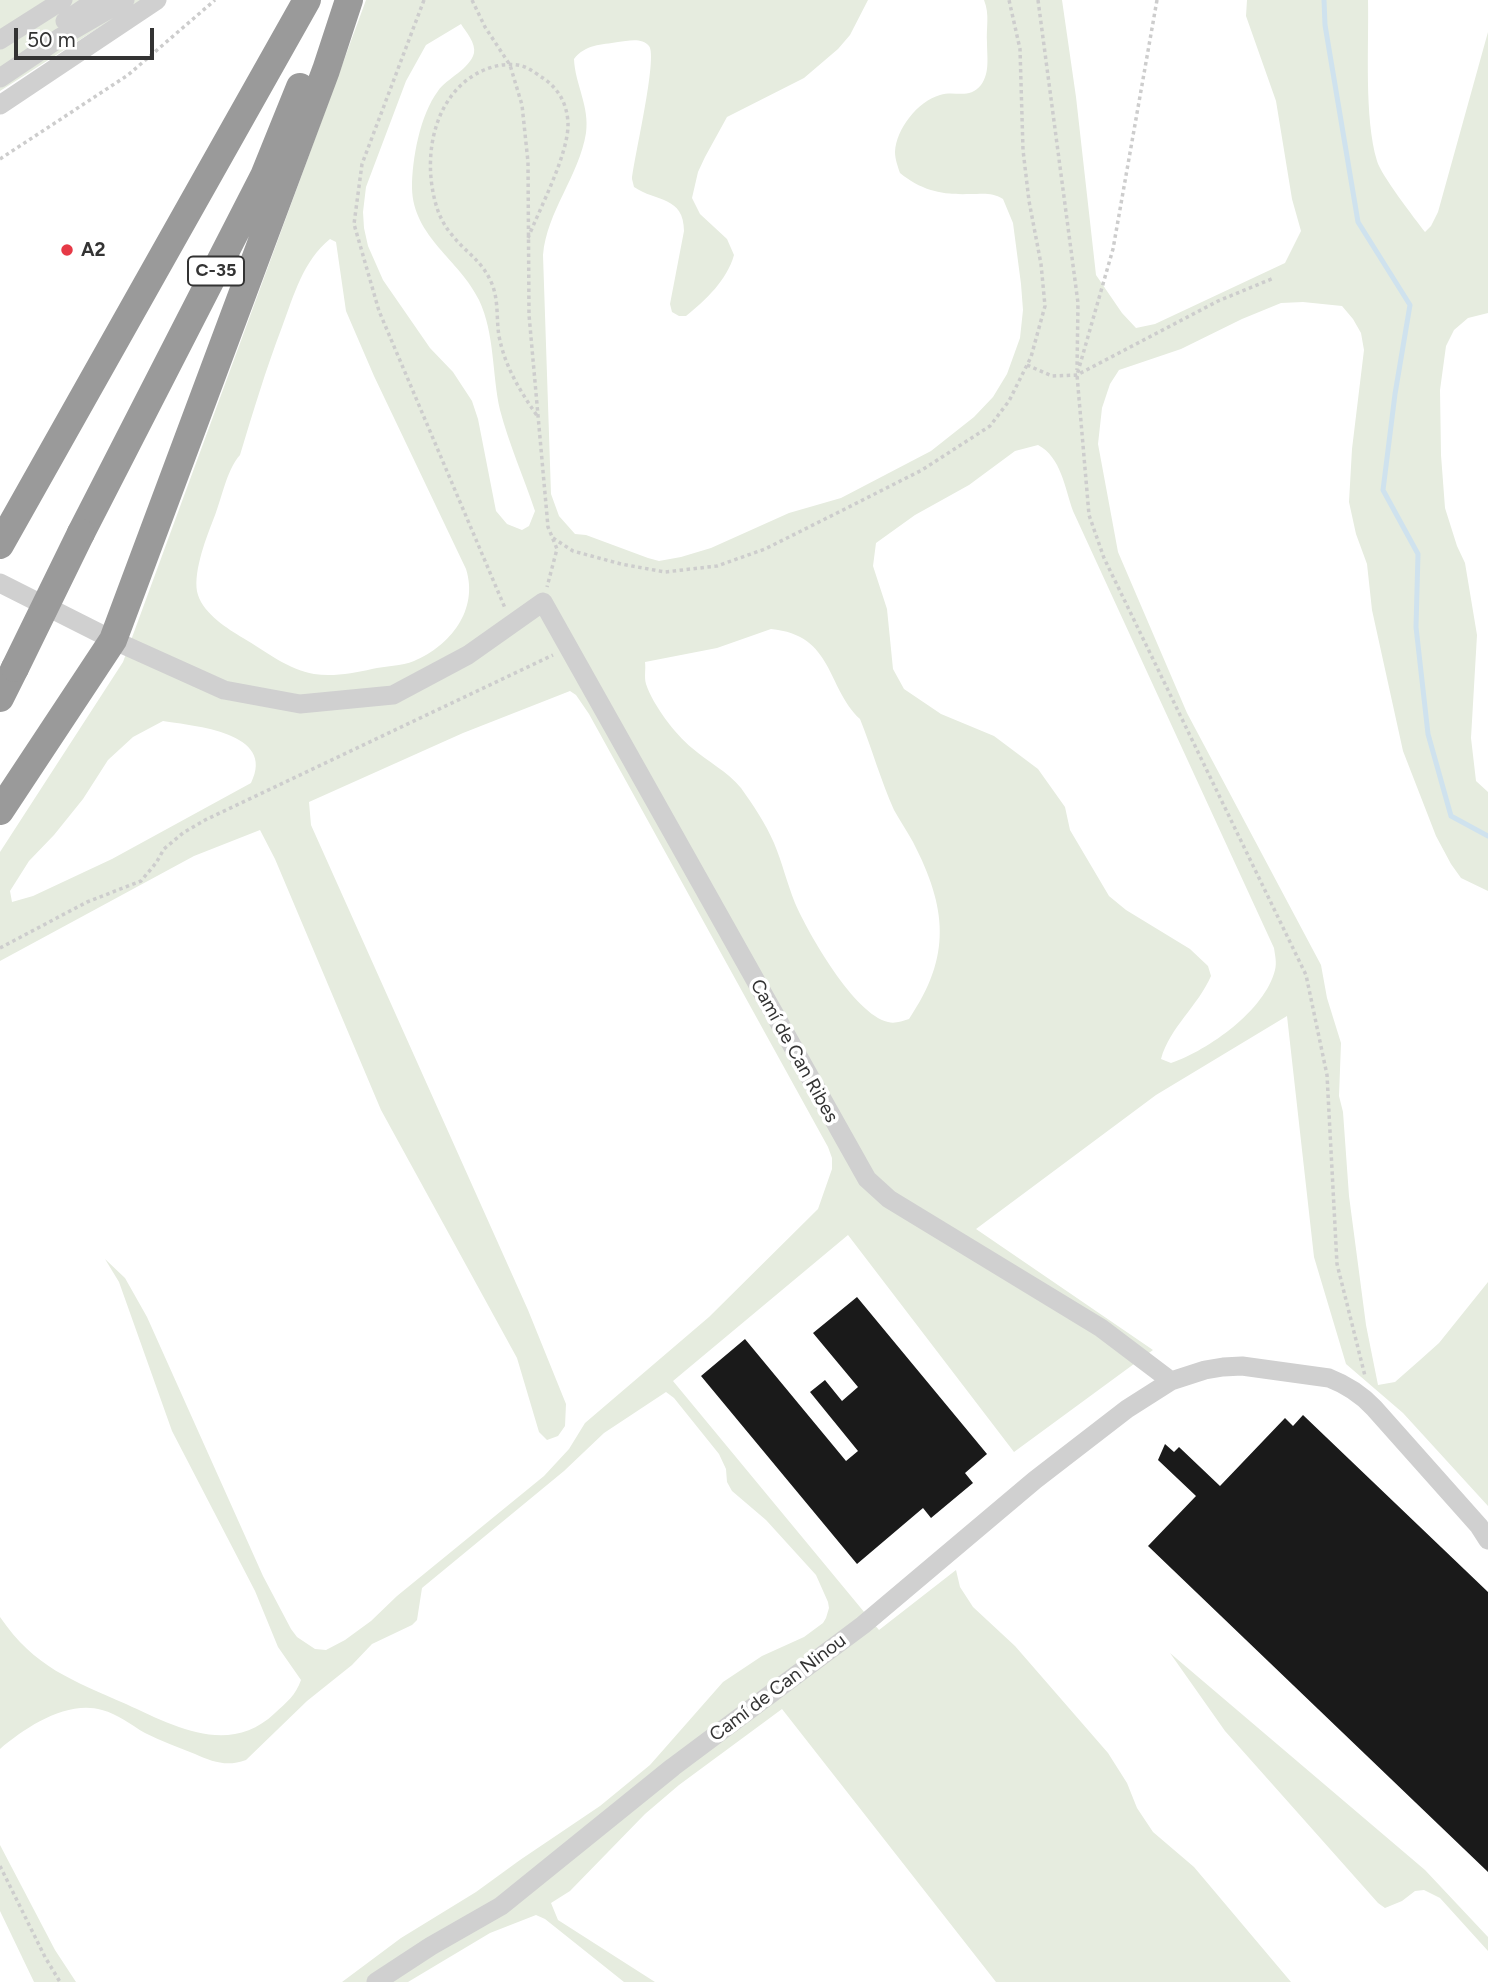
<!DOCTYPE html>
<meta charset="utf-8">
<style>
body{margin:0}
#map{position:relative;width:1488px;height:1982px;overflow:hidden;background:#fff;font-family:Figtree,sans-serif}
canvas{display:block}
.scale{position:absolute;left:14px;top:28px;width:140px;height:32px;box-sizing:border-box;border:4px solid #333;border-top:0;padding-left:9px;font-size:21px;line-height:24px;white-space:nowrap;color:#333;-webkit-text-stroke:5px #fff;paint-order:stroke}
</style>
<div id="map">
<canvas width="1488" height="1982"></canvas>
<div class="scale">50 m</div>
</div>
<script>
const ctx = document.querySelector('canvas').getContext('2d');
ctx.lineJoin = 'round';
function paint(path, color) {
  ctx.fillStyle = color;
  ctx.fill(path, 'evenodd');
}
function strokePath(path, color, width, dash) {
  ctx.strokeStyle = color;
  ctx.lineWidth = width;
  ctx.lineCap = dash ? 'butt' : 'round';
  ctx.setLineDash(dash || []);
  ctx.stroke(path);
}
function write(font, color, halo, rows, align = 'center') {
  ctx.font = font + ' Figtree,sans-serif';
  ctx.lineWidth = 7;
  ctx.setLineDash([]);
  ctx.textBaseline = 'middle';
  ctx.strokeStyle = halo;
  ctx.fillStyle = color;
  for (const [text, x, y, turn = 0] of rows) {
    ctx.save();
    ctx.translate(x, y);
    ctx.rotate((+turn || 0) * Math.PI / 180);
    ctx.textAlign = isNaN(turn) ? turn : align;
    if (halo) ctx.strokeText(text, 0, 0);
    ctx.fillText(text, 0, 0);
    ctx.restore();
  }
}
const green = new Path2D(`
 M 0,0 L 142,0 L 0,91 Z
 M 366,0 L 868,0 L 850,35 L 838,49 L 804,78 L 727,117 L 705,157 L 698,172 L 692,198 L 700,214 L 727,239 L 734,255 C 727,280 706,300 686,316 L 679,316 L 672,312 L 670,304 L 684,231 C 684,196 656,202 634,187 L 632,179 C 634,158 658,57 649,46 C 642,37 627,41 618,42 C 601,45 586,44 574,59 C 575,84 590,107 586,133 C 579,176 547,211 543,255 L 551,494 L 559,516 L 575,534 L 586,535 L 648,558 L 659,561 L 681,557 L 711,548 L 789,513 L 841,498 L 931,451 L 974,417 L 993,397 L 1007,374 L 1020,338 L 1023,310 L 1021,284 L 1013,223 L 1003,199 C 992,192 983,194 970,194 C 943,195 922,191 900,173 C 898,167 895,159 895,152 C 896,129 918,101 940,95 C 955,90 969,100 981,85 C 990,73 987,57 987,43 C 986,27 990,15 984,0 L 1062,0 L 1076,97 L 1096,275 L 1122,313 L 1136,328 L 1155,324 L 1285,263 L 1301,231 L 1292,199 L 1276,101 L 1246,16 L 1247,0 L 1368,0 C 1369,47 1364,117 1377,161 C 1381,175 1415,219 1425,232 L 1431,226 L 1438,212 L 1488,32 L 1488,313 L 1468,318 L 1454,330 L 1446,346 L 1440,390 L 1441,455 L 1445,508 L 1457,546 L 1465,563 L 1477,635 L 1471,738 L 1476,781 L 1488,792 L 1488,891 L 1461,878 L 1451,864 L 1436,836 L 1403,751 L 1372,610 L 1367,564 L 1356,534 L 1349,502 L 1352,449 L 1364,350 L 1361,333 L 1353,319 L 1342,306 L 1303,302 L 1281,303 L 1242,319 L 1181,349 L 1119,370 L 1110,384 L 1102,408 L 1098,444 L 1118,552 L 1187,713 L 1321,965 L 1327,998 L 1341,1043 L 1339,1096 L 1343,1112 L 1349,1196 L 1366,1325 L 1378,1385 L 1395,1382 L 1420,1360 L 1439,1343 L 1488,1282 L 1488,1506 L 1403,1413 L 1346,1364 L 1314,1257 L 1287,1016 L 1156,1095 L 976,1229 L 1153,1350 L 1014,1452 L 848,1235 L 673,1381 L 879,1630 L 956,1570 L 960,1587 L 973,1607 L 1015,1646 L 1108,1753 L 1127,1783 L 1137,1808 L 1153,1832 L 1194,1867 L 1291,1982 L 996,1982 L 782,1709 L 679,1785 L 645,1814 L 570,1891 L 551,1903 L 558,1920 L 655,1982 L 624,1982 L 545,1919 L 536,1915 L 490,1933 L 408,1982 L 342,1982 L 401,1938 L 476,1892 L 520,1860 L 600,1806 L 650,1765 L 723,1682 L 762,1656 L 804,1637 L 823,1623 L 826,1618 L 829,1608 L 828,1602 L 816,1575 L 766,1520 L 732,1491 L 727,1482 L 726,1469 L 719,1454 L 674,1398 L 666,1392 L 604,1433 L 564,1471 L 422,1588 L 417,1620 L 412,1625 L 372,1644 L 352,1665 L 307,1701 L 246,1760 C 227,1767 213,1762 195,1754 C 178,1747 161,1741 145,1733 C 131,1725 118,1714 102,1710 C 67,1700 26,1727 0,1749 L 0,1617 C 35,1668 72,1680 126,1704 C 174,1726 229,1757 275,1713 C 286,1703 296,1695 301,1680 L 278,1647 L 255,1591 L 172,1431 L 119,1282 L 105,1259 L 125,1278 L 147,1317 L 263,1576 L 291,1629 L 297,1637 L 315,1649 L 326,1650 L 345,1640 L 371,1621 L 397,1596 L 544,1476 L 569,1449 L 585,1423 L 709,1317 L 818,1209 L 832,1169 L 832,1158 L 828,1147 L 589,714 L 576,695 L 570,691 L 463,733 L 309,802 L 311,825 L 528,1310 L 566,1404 L 565,1426 L 558,1436 L 547,1440 L 539,1432 L 517,1358 L 381,1110 L 275,859 L 260,830 L 194,856 L 0,961 L 0,852 L 123,662 ZM 461,24 C 466,32 476,43 474,53 C 470,69 447,78 438,91 C 420,115 412,159 412,188 C 413,237 460,260 479,300 C 495,334 492,375 500,410 C 509,444 524,478 535,511 L 529,526 L 522,530 L 507,524 L 496,511 L 478,419 L 472,401 L 453,372 L 430,348 L 383,280 L 368,246 L 364,228 L 363,212 L 366,187 L 406,81 L 426,45 ZM 330,239 L 336,242 L 346,311 L 374,376 L 466,569 C 479,610 450,646 414,661 C 402,666 385,666 372,669 C 354,673 333,677 314,674 C 289,670 265,651 243,638 C 228,629 204,614 198,595 C 192,576 205,541 212,523 C 221,503 226,470 240,455 C 253,412 266,369 282,327 C 294,295 303,261 330,239 ZM 1038,445 C 1061,457 1065,488 1073,511 L 1274,948 C 1275,955 1277,963 1275,970 C 1265,1010 1209,1050 1171,1063 L 1161,1059 C 1170,1027 1198,1006 1211,976 L 1208,966 L 1190,949 L 1126,910 L 1109,896 L 1070,830 L 1065,807 L 1038,769 L 994,736 L 941,714 L 904,689 L 893,669 L 887,609 L 873,566 L 876,543 L 915,515 L 969,485 L 1015,451 ZM 771,629 C 834,635 826,687 860,719 C 872,749 881,781 894,810 C 900,821 907,831 913,842 C 947,908 952,956 909,1019 C 902,1021 895,1024 888,1022 C 854,1014 808,933 795,903 C 787,883 782,862 774,843 C 766,824 753,805 741,788 C 727,771 708,762 692,748 C 675,734 653,705 646,684 C 644,677 646,669 645,662 L 717,648 ZM 163,721 C 194,726 277,732 251,783 L 112,859 L 33,896 L 12,902 L 10,891 L 29,861 L 54,835 L 83,799 L 108,760 L 133,737 Z
 M 1170,1653 L 1425,1870 L 1488,1937 L 1488,1951 L 1440,1898 L 1424,1890 L 1415,1891 L 1402,1901 L 1385,1908 L 1378,1903 L 1225,1731 Z
 M 0,1845 L 55,1950 L 76,1982 L 34,1982 L 0,1911 Z`);
const stream = new Path2D(`
 M 1324,0 L 1325,25 L 1358,222 L 1410,305 L 1395,394 L 1383,490 L 1418,554 L 1416,627 L 1428,734 L 1451,816 L 1488,836`);
const building = new Path2D(`
 M 857,1297 L 987,1454 L 965,1473 L 973,1483 L 931,1518 L 923,1508 L 857,1564 L 701,1376 L 745,1339 L 846,1461 L 858,1451 L 810,1392 L 825,1380 L 842,1401 L 858,1387 L 813,1333 Z
 M 1303,1415 L 1488,1592 L 1488,1872 L 1148,1546 L 1196,1496 L 1158,1460 L 1165,1444 L 1174,1452 L 1179,1447 L 1220,1486 L 1285,1418 L 1293,1426 Z`);
const path = new Path2D(`
 M 424,0 L 362,164 L 354,224 L 379,311 L 505,608
 M 472,0 L 485,27 L 510,65 L 522,105 L 528,162 L 529,315 L 548,527 L 557,549 L 547,587
 M 1038,0 L 1078,303 L 1077,370
 M 1157,0 L 1113,249 L 1077,375 L 1089,515 L 1104,558 L 1306,975 L 1327,1075 L 1337,1264 L 1365,1376
 M 0,159 L 128,75 L 215,0
 M 528,238 C 540,208 569,153 568,123 C 567,104 559,89 543,78 C 538,75 532,70 525,67 C 512,62 496,65 484,70 C 438,90 424,146 433,192 C 436,208 441,222 452,235 C 466,253 482,260 492,284 C 499,302 496,318 499,336 C 505,367 520,391 538,417
 M 1027,365 L 1052,376 L 1077,375 L 1218,301 L 1274,278
 M 553,538 L 573,551 L 621,564 L 665,572 L 717,566 L 765,549 L 837,513 L 922,470 L 990,426 L 1009,401 L 1031,357 L 1045,306 L 1041,264 L 1029,201 L 1023,150 L 1020,49 L 1009,0
 M 0,948 L 87,902 L 141,881 L 156,863 L 164,849 L 183,833 L 205,820 L 553,655
 M 0,1866 L 45,1957 L 60,1982`);
const minor = new Path2D(`
 M 65,21 L 96,0
 M 0,40 L 63,0
 M 0,78 L 61,37 L 125,0
 M 0,105 L 157,0
 M 0,583 L 113,640 L 224,690 L 300,704 L 393,695 L 468,655 L 543,602 L 867,1179 L 889,1199 L 1101,1328 L 1171,1381
 M 376,1982 L 431,1946 L 501,1906 L 673,1767 L 863,1625 L 1035,1480 L 1127,1409 L 1171,1381 L 1205,1370 L 1223,1367 L 1242,1366 L 1329,1378 C 1347,1385 1361,1394 1374,1408 L 1479,1526 L 1488,1540`);
const highway = new Path2D(`
 M 81,533 L 264,176 L 300,87
 M 0,545 L 307,0
 M 0,698 L 15,668
 M 0,811 L 113,640 L 326,70 L 349,0`);
const highwayBridge = new Path2D(`
 M 15,668 L 81,533`);
const markers = [
 [67,250,7,"#e63946"]
];
const shields = [
 [216,271,56]
];
const shieldNames = [
 ["C-35",216,271]
];
const poiNames = [
 ["A2",81,250]
];
const streetNames = [
 ["Camí de Can Ribes",794,1051,61],
 ["Camí de Can Ninou",778,1688,-37]
];
paint(green, '#e6ecdf');
strokePath(stream, '#cfe2ee', 5);
paint(building, '#1a1a1a');
strokePath(path, '#cdcdcd', 3.5, [3.5, 3.5]);
strokePath(minor, '#d0d0d0', 19);
strokePath(highway, '#9a9a9a', 28);
strokePath(highwayBridge, '#9a9a9a', 28);
for (const [x, y, r, color] of markers) {
  const dot = new Path2D();
  dot.arc(x, y, r, 0, 2 * Math.PI);
  ctx.fillStyle = color;
  ctx.fill(dot);
  strokePath(dot, '#fff', 2.5);
}
for (const [x, y, w] of shields) {
  const box = new Path2D();
  box.roundRect(x - w / 2, y - 14.5, w, 29, 5);
  ctx.fillStyle = '#fff';
  ctx.fill(box);
  strokePath(box, '#333', 2);
}
write('bold 18px', '#333', null, shieldNames);
write('bold 19px', '#333', '#fff', poiNames, 'left');
write('19px', '#333', '#fff', streetNames);
</script>
